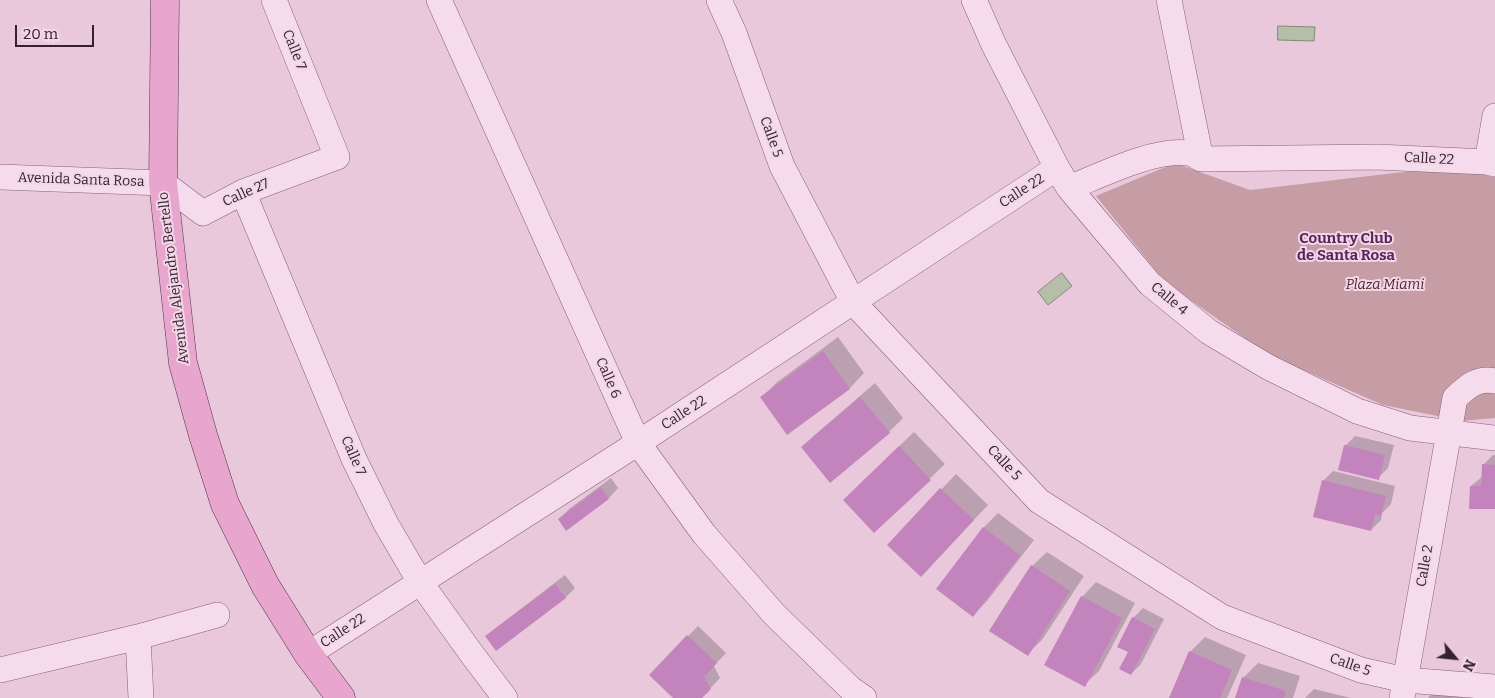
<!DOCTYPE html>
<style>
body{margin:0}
#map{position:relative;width:1495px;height:698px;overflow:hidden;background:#e9c8dc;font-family:Bitter,serif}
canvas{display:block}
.north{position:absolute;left:1430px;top:633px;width:50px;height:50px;-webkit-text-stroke:4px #f2d7e7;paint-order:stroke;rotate:118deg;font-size:14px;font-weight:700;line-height:20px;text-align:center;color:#362132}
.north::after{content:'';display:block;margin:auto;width:18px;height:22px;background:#362132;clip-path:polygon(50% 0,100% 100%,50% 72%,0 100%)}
.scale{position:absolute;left:15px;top:25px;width:79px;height:22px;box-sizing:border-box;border:2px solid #362132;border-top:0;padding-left:6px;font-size:15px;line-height:18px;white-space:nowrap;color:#362132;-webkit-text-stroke:4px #f2d7e7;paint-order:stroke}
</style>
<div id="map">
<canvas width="1495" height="698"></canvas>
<div class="north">N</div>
<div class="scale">20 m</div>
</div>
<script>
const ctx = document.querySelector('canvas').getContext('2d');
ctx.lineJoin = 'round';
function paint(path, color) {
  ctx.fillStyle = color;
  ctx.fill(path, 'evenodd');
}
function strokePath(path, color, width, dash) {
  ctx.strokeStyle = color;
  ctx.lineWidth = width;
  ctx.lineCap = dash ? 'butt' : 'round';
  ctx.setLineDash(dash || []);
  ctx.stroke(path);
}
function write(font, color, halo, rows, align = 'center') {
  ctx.font = font + ' Bitter,serif';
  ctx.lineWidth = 4;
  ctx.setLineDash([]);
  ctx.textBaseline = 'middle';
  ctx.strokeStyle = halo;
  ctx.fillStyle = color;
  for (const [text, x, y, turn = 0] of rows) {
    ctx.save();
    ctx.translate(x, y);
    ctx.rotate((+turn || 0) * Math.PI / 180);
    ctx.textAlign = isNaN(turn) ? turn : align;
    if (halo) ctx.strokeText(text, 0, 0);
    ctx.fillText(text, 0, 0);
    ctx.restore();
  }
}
const green = new Path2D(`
 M 1175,163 L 1250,190 L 1437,168 L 1495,170 L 1495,418 L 1462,421 L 1383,405 L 1269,355 L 1166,283 L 1096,196 Z`);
const water = new Path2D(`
 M 1278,26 L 1315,27 L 1314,41 L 1278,40 Z
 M 1062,273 L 1072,286 L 1048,305 L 1038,292 Z`);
const shadow = new Path2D(`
 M 838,337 L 864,373 L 850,388 L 787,433 L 762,397 L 776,383 Z
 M 875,383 L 903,418 L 889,432 L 802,447 L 817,433 Z
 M 914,432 L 945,464 L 874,532 L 859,485 Z
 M 1355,436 L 1394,445 L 1388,468 L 1378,478 L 1345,446 Z
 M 1493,455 L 1495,455 L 1495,508 L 1471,486 L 1483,476 L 1483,465 Z
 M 1333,471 L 1395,486 L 1391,504 L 1382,513 L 1381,520 L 1371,530 L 1323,481 Z
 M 956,474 L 988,505 L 935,561 L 889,545 Z
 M 611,478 L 618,488 L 609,498 L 567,529 L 559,519 L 569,509 Z
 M 998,513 L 1034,540 L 987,601 L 973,615 L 938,589 L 984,527 Z
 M 1047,552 L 1084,576 L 1042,640 L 1027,654 L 1032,566 Z
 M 565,575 L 575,588 L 565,598 L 487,636 L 497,627 Z
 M 1096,582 L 1135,603 L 1099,671 L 1084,685 L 1082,597 Z
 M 1143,608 L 1164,619 L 1141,664 L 1131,674 L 1130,651 L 1133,618 Z
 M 698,626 L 726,653 L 714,666 L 720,678 L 701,698 L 674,698 L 651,675 Z
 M 1205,637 L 1246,655 L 1227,698 L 1171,698 L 1190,652 Z
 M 1258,663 L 1300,676 L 1293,698 L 1236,698 L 1243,678 Z
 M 1314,689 L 1351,698 L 1305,698 Z
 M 1433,692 L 1463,696 L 1463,698 L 1428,698 Z`);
const building = new Path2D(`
 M 823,351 L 850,389 L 787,435 L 760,397 Z
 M 860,397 L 890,433 L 830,483 L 801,447 Z
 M 1344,445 L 1385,455 L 1379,480 L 1338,470 Z
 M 899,446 L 931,480 L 874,533 L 843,500 Z
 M 1482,464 L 1495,465 L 1495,509 L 1469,509 L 1470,486 L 1481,486 Z
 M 1322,480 L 1386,496 L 1381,516 L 1375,514 L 1371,531 L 1313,517 Z
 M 601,487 L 609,499 L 566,531 L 558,519 Z
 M 940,488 L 974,520 L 921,577 L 887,545 Z
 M 983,527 L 1020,555 L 973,617 L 936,589 Z
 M 1031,565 L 1070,591 L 1028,656 L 989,631 Z
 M 555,584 L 566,598 L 496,651 L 485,636 Z
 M 1081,596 L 1122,618 L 1085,687 L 1044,665 Z
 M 1132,617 L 1155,629 L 1131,675 L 1119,669 L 1128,652 L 1117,647 Z
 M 687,635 L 717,663 L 704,677 L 711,689 L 702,698 L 673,698 L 649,675 Z
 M 1189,651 L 1232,670 L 1220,698 L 1169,698 Z
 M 1242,677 L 1286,691 L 1284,698 L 1235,698 Z`);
const minor = new Path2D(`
 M 439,0 L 638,443 L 704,534 L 774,614 L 851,689 L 864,698
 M 719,0 L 734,33 L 782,166 L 853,302 L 1039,501 L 1222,617 L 1361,670 L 1405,680 L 1495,687
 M 974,0 L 994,45 L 1057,168 L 1069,188 L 1150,284 L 1209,332 L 1268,367 L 1357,411 L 1410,428 L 1495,438
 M 1169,0 L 1201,159
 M 1487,162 L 1495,116
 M 0,177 L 163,183 L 203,213 L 243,192 L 337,157 L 274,0
 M 1069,188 C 1101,175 1153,149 1187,153 C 1192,153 1197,157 1201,159 L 1377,157 L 1487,162 L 1495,164
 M 243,192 L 354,459 L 386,524 L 420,582 L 471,653 L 505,698
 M 138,637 L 141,698
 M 308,654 L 638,443 L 1057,168
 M 0,670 L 138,637 L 217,615
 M 1402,698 L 1455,398 C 1467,387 1477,377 1495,381`);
const major = new Path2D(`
 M 165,0 L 163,183 L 183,363 L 203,435 L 225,504 L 265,585 L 308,654 L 341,698`);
const streetNames = [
 ["Calle 7",294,50,68],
 ["Calle 5",771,137,70],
 ["Calle 22",1429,159,3],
 ["Avenida Santa Rosa",81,180,2],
 ["Calle 22",1022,191,-33],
 ["Calle 27",246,193,-24],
 ["Avenida Alejandro Bertello",174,278,-97],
 ["Calle 4",1169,299,40],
 ["Calle 6",608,378,66],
 ["Calle 22",684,413,-33],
 ["Calle 7",353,456,66],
 ["Calle 5",1004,463,47],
 ["Calle 2",1425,566,-80],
 ["Calle 22",343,631,-33],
 ["Calle 5",1350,665,19]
];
const parkNames = [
 ["Plaza Miami",1385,285]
];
const neighbourhoodNames = [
 ["Country Club",1346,239],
 ["de Santa Rosa",1346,256]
];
paint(green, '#c79da5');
paint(water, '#b6bea9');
strokePath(water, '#7f8c70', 1);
paint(shadow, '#0003');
paint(building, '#c383bc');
strokePath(minor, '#845f7b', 26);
strokePath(major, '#52334d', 29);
strokePath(minor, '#f5dbeb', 25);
strokePath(major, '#e8a5ce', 28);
write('14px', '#362132', '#f2d7e7', streetNames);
write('italic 14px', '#502a2c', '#f2d7e7', parkNames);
write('bold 15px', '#58255d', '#f2d7e7', neighbourhoodNames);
</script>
